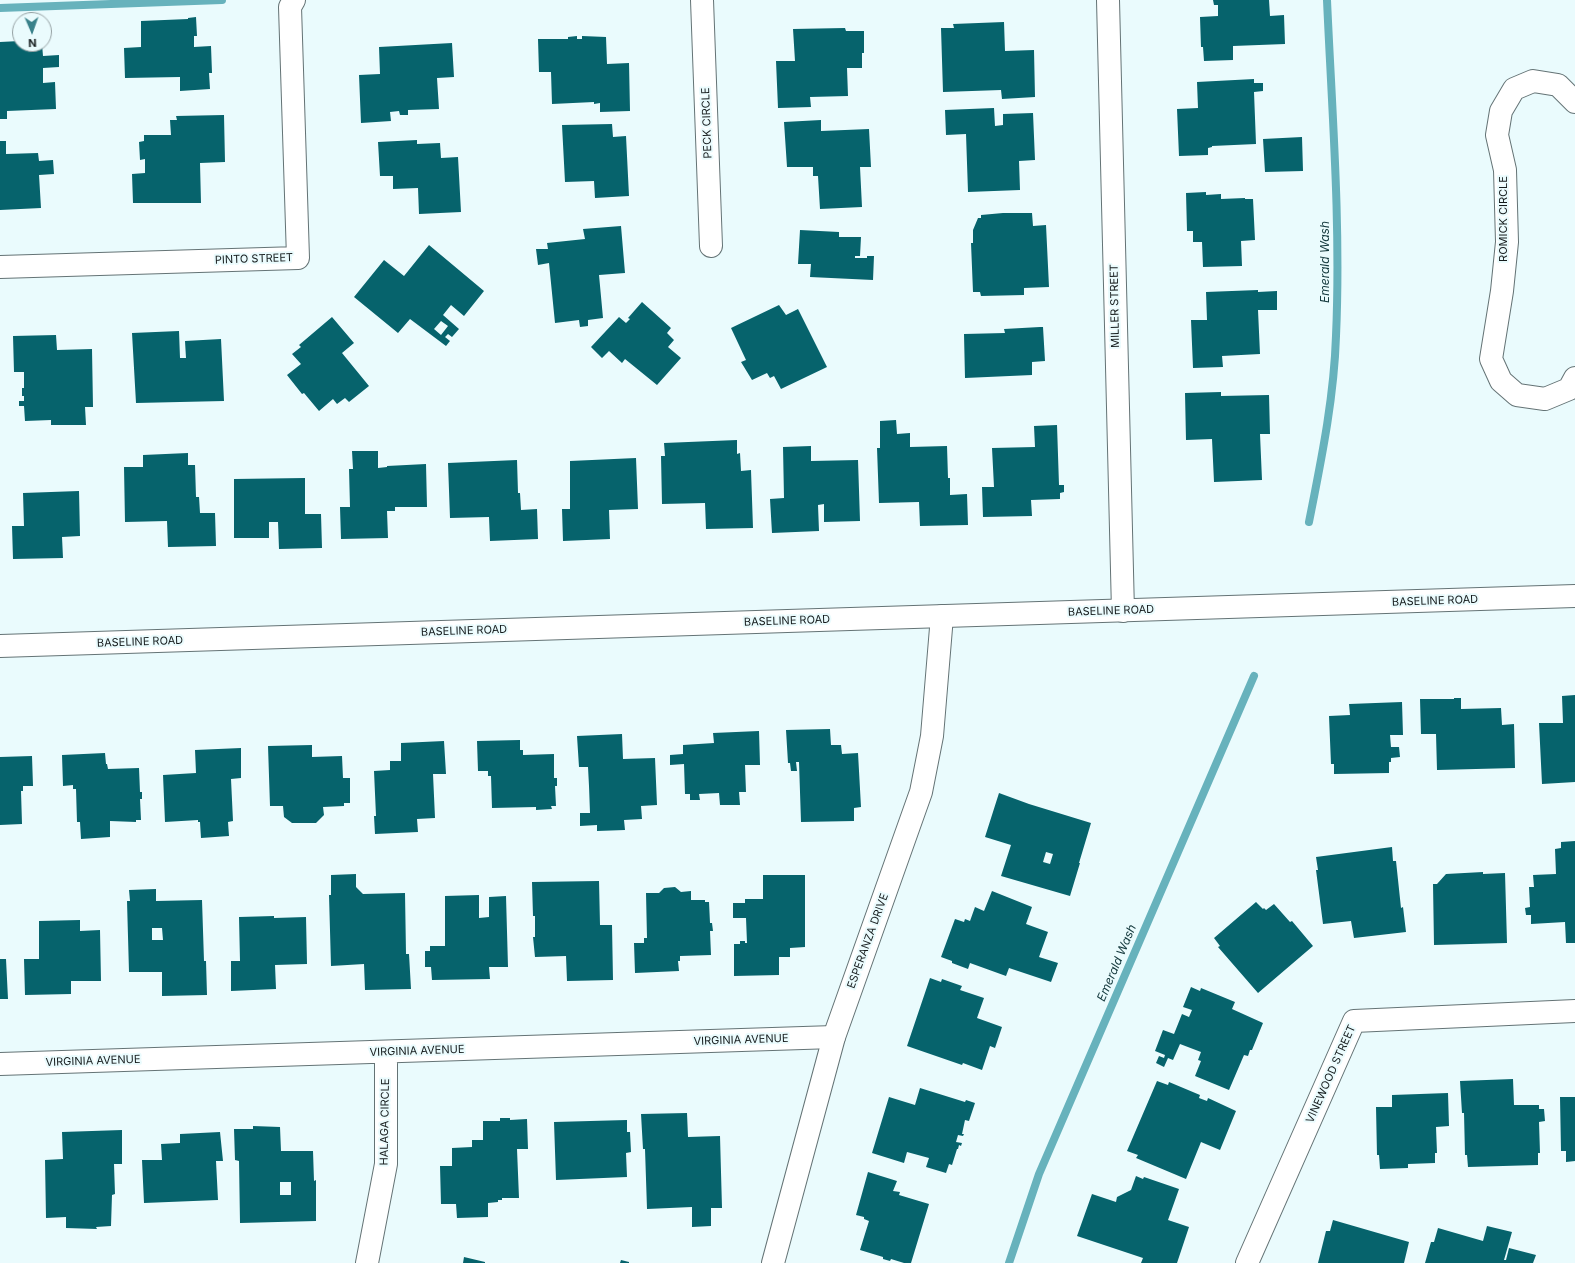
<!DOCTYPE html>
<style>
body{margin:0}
#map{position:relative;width:1575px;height:1263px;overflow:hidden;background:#eafbfd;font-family:Inter,sans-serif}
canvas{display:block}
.north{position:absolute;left:12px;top:12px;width:40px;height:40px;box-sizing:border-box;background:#eafbfd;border:1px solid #95a1a3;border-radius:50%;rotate:178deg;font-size:11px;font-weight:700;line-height:16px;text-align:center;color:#151b1c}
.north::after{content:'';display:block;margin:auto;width:14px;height:18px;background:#39818a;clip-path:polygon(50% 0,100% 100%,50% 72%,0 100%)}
</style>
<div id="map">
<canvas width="1575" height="1263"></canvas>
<div class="north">N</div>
</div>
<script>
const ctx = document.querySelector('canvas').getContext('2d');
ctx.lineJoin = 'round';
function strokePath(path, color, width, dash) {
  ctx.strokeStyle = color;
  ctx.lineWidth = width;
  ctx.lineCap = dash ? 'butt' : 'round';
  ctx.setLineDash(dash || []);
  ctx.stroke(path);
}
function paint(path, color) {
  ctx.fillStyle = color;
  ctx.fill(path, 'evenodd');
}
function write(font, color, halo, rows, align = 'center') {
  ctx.font = font + ' Inter,sans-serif';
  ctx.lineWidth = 4;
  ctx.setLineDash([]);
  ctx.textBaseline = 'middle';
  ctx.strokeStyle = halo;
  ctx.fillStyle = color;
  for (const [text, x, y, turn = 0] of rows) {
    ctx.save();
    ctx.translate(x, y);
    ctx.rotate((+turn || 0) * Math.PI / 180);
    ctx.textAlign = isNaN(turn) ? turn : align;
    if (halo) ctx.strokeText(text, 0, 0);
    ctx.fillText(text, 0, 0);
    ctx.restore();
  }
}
const stream = new Path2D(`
 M 0,8 L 222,0
 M 1309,522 C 1321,461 1334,399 1336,336 C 1341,224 1332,112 1327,0
 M 1009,1263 L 1039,1174 L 1254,676`);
const building = new Path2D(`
 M 1213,0 L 1269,0 L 1270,16 L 1284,15 L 1285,44 L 1233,46 L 1233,60 L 1204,61 L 1203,47 L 1201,47 L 1200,17 L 1218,16 L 1218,5 L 1214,5 Z
 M 196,17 L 197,36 L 194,36 L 194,47 L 211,46 L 212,73 L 209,73 L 210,89 L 180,91 L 180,77 L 125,78 L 124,48 L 141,47 L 141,21 L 188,19 L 188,18 Z
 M 1004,22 L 1005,51 L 1034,50 L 1035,97 L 1002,99 L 1001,90 L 943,92 L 941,28 L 954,28 L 953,24 Z
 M 845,28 L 846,31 L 864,31 L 864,53 L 862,53 L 862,68 L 847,68 L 848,96 L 810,97 L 811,107 L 778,108 L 776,61 L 795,61 L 793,29 Z
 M 577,36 L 577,39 L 582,39 L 582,36 L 606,37 L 607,64 L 629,63 L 630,111 L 600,112 L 600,103 L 594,104 L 594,102 L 552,104 L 551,72 L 539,72 L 538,39 L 568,39 L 568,37 Z
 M 20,41 L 20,44 L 42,44 L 43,56 L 59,55 L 59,67 L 43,68 L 43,83 L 55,82 L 56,109 L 7,111 L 7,119 L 0,119 L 0,42 Z
 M 452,43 L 454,77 L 437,78 L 439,109 L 408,110 L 408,115 L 400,115 L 399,111 L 390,112 L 391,121 L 361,123 L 359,75 L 380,74 L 379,47 Z
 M 1254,79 L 1254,83 L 1263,83 L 1263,91 L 1254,92 L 1256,144 L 1212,146 L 1212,147 L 1208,148 L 1208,155 L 1179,156 L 1177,109 L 1198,108 L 1197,82 Z
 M 994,108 L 995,126 L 1003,125 L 1003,114 L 1033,113 L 1035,160 L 1019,161 L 1020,190 L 968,192 L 966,134 L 946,135 L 945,110 Z
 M 224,115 L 225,162 L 200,163 L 201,203 L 133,203 L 132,174 L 145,173 L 145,159 L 140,160 L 139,142 L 144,141 L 144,135 L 171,135 L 170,120 L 177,120 L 176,116 Z
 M 821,120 L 821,131 L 869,129 L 871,167 L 860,167 L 862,207 L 820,209 L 818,176 L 813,176 L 813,167 L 787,167 L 784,122 Z
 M 612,124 L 613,137 L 626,136 L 629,196 L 595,198 L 594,181 L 565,182 L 562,125 Z
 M 1302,137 L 1303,171 L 1265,172 L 1263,139 Z
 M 417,140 L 417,144 L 440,143 L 441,158 L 458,157 L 461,212 L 419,214 L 418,188 L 393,189 L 393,176 L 380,176 L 378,142 Z
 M 0,141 L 6,141 L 6,154 L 38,153 L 39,161 L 53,160 L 54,174 L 39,175 L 41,208 L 0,210 Z
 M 1206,192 L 1206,195 L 1221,194 L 1221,199 L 1245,198 L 1245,199 L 1253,199 L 1255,240 L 1241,241 L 1242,266 L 1203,267 L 1202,242 L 1193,242 L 1193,231 L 1187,231 L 1186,193 Z
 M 1003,213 L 1032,213 L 1033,226 L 1046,225 L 1049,287 L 1024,288 L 1024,295 L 981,296 L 980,292 L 973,292 L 971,243 L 973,243 L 973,230 L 978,218 L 981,218 L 981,215 Z
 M 621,226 L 625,273 L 599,275 L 603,318 L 588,320 L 588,326 L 580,327 L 579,320 L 555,323 L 549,263 L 538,265 L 536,249 L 548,249 L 547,243 L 585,239 L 583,229 Z
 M 800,230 L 839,232 L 839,237 L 861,237 L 860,256 L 855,256 L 855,258 L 867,258 L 867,256 L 874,256 L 873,280 L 810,277 L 811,264 L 798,264 Z
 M 429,245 L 484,291 L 464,316 L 451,305 L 443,315 L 459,329 L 452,337 L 448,334 L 445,337 L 450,341 L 446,346 L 410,319 L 398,333 L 354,297 L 384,260 L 404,276 ZM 441,321 L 448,326 L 441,335 L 434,329 Z
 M 1258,290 L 1258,292 L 1277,291 L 1277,310 L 1258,310 L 1260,354 L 1222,356 L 1223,367 L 1193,368 L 1191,320 L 1207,320 L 1206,292 Z
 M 642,302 L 671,328 L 667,333 L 674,340 L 668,347 L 681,358 L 657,385 L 625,359 L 622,363 L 609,351 L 602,358 L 591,347 L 619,317 L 626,323 L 630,319 L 628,318 Z
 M 779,305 L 786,315 L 798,309 L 827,367 L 781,389 L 774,376 L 770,378 L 767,373 L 752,380 L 741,362 L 746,360 L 731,328 Z
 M 332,317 L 354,343 L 342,353 L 369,386 L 349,402 L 345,398 L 337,404 L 333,399 L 319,411 L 304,393 L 302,394 L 287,375 L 301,364 L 292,354 L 301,347 L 299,345 Z
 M 1040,327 L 1043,327 L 1045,361 L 1032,362 L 1032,375 L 965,378 L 964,334 L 1005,333 L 1004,329 Z
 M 179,331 L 180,358 L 186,358 L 185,341 L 221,339 L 224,401 L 136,403 L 132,333 Z
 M 56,335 L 57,350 L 92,349 L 93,407 L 85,407 L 86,425 L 51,425 L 51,420 L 25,421 L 24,406 L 19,406 L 19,401 L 24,401 L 24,396 L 22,396 L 22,388 L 24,388 L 24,372 L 14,372 L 13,336 Z
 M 1221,392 L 1221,396 L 1269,395 L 1270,434 L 1260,434 L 1262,480 L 1214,482 L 1212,439 L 1186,440 L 1185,393 Z
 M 896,420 L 897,434 L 910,433 L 910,447 L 947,446 L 948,478 L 950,478 L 950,495 L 967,494 L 968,525 L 920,526 L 919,502 L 879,503 L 877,448 L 880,448 L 880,421 Z
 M 1057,425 L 1059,485 L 1064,485 L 1064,492 L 1060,493 L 1060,499 L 1031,500 L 1032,516 L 983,517 L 982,487 L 994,487 L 992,448 L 1035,447 L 1034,426 Z
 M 737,440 L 737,454 L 740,453 L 741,471 L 751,470 L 753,528 L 706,529 L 705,503 L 662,504 L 661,456 L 665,456 L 664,443 Z
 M 811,446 L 811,461 L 858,460 L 860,521 L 824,522 L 824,504 L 818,505 L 819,531 L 772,533 L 770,499 L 784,498 L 783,447 Z
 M 352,451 L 378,451 L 378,468 L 387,467 L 387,466 L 426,464 L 427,507 L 395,507 L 395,511 L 387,511 L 388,538 L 341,539 L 340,507 L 350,507 L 349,469 L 353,469 Z
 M 188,453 L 188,465 L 195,465 L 196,497 L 199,497 L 200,513 L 215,513 L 216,546 L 168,547 L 167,521 L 125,522 L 124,467 L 143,467 L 143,455 Z
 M 636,458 L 638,509 L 609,510 L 610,539 L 563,541 L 562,509 L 570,509 L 570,461 Z
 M 517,460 L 518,493 L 520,493 L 521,510 L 537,509 L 538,539 L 490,541 L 489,517 L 450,518 L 448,463 Z
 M 305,478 L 305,514 L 321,514 L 322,548 L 279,549 L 278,522 L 269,522 L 269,538 L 234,538 L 234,479 Z
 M 79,491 L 80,536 L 62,537 L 63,558 L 13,559 L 12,526 L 24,526 L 23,493 Z
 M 1575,695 L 1575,782 L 1542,784 L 1539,723 L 1563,723 L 1562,696 Z
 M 1454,698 L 1461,698 L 1461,709 L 1501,708 L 1502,725 L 1514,724 L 1515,768 L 1437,770 L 1436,734 L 1421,734 L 1420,699 L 1454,699 Z
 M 1402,702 L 1403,735 L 1390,735 L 1391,747 L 1399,747 L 1400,757 L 1391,758 L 1391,762 L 1389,762 L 1389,773 L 1334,774 L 1334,764 L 1331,764 L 1329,716 L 1350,715 L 1349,704 Z
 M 830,729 L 831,745 L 841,745 L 842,754 L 858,753 L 861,807 L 854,808 L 854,821 L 801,822 L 799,762 L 796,762 L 797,771 L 791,771 L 790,763 L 788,763 L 786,730 Z
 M 759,731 L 760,765 L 745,765 L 746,792 L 739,792 L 740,805 L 720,805 L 719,793 L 699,794 L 700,800 L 690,800 L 690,794 L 685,794 L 684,764 L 670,765 L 670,755 L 683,754 L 683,745 L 714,743 L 713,733 Z
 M 622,734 L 623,759 L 655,758 L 657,805 L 641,806 L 642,819 L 624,820 L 625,830 L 597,831 L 597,825 L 580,826 L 580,813 L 590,813 L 589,786 L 588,767 L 579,767 L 577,736 Z
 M 520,740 L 520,750 L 523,750 L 523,755 L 554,754 L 554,778 L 557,778 L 557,786 L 555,786 L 556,806 L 551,806 L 552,809 L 536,810 L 536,807 L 492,808 L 491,776 L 488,776 L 488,771 L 478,771 L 477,741 Z
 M 444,741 L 446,774 L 433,774 L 435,818 L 417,819 L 418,832 L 375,834 L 374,816 L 376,816 L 374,771 L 390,770 L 390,761 L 401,761 L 401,743 Z
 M 312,745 L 312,757 L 342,756 L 343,778 L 350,778 L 350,803 L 344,803 L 344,806 L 323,807 L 324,815 L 316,823 L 292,823 L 284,817 L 283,806 L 270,806 L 268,746 Z
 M 241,748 L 241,778 L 231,779 L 233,821 L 228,822 L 229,836 L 201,838 L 200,822 L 198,822 L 198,820 L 165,822 L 163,775 L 196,773 L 195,750 Z
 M 105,753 L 106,764 L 107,764 L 108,769 L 139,768 L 140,792 L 142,792 L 142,799 L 140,799 L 141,820 L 136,820 L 136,822 L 110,821 L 110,837 L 81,839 L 80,822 L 77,822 L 76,789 L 73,789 L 73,785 L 63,786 L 62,755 Z
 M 32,756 L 33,786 L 23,786 L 23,791 L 21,791 L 22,824 L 0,825 L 0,757 Z
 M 999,793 L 1029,804 L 1091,823 L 1079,863 L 1080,863 L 1070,896 L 1001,876 L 1011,845 L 985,837 ZM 1046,852 L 1053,854 L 1050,864 L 1043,862 Z
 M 1575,841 L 1575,943 L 1566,943 L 1565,922 L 1531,924 L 1531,915 L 1526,915 L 1525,908 L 1530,907 L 1529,887 L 1534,887 L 1533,875 L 1556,874 L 1555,849 L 1561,848 L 1561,842 Z
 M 1392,847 L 1393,861 L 1396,861 L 1401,908 L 1403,907 L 1406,932 L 1354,938 L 1351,921 L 1323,924 L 1316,870 L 1318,870 L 1316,857 Z
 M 1483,872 L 1483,874 L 1505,873 L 1507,943 L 1434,945 L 1433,884 L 1437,884 L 1446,874 Z
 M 356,874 L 356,887 L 363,894 L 405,893 L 406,954 L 409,954 L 411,989 L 365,990 L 364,964 L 331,966 L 329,895 L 331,895 L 331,875 Z
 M 763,875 L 805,875 L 805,947 L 790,948 L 790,957 L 779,957 L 779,975 L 734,976 L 734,944 L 740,944 L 740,941 L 745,941 L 745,943 L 747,943 L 746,918 L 733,918 L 733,903 L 745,903 L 745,899 L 763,899 Z
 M 599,881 L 600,925 L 612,925 L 613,980 L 567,981 L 566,956 L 535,957 L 533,937 L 535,937 L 535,916 L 533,916 L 532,882 Z
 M 675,887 L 681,892 L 691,891 L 691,900 L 705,900 L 705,902 L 709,902 L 710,923 L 712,923 L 713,931 L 710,931 L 711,955 L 680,956 L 680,961 L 678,961 L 679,971 L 635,973 L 634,943 L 644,943 L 644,938 L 647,938 L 646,893 L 659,893 L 664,888 Z
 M 156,889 L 156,901 L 202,900 L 204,961 L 206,961 L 207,995 L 162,996 L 162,972 L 129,972 L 127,901 L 130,901 L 129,890 ZM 152,928 L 162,928 L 163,940 L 152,940 Z
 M 992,891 L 1032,907 L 1026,924 L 1048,932 L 1039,957 L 1058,963 L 1051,982 L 1009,968 L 1006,976 L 970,963 L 968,969 L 952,963 L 952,961 L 941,957 L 955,919 L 964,922 L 965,919 L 970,921 L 975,907 L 984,911 Z
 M 479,895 L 479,918 L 489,917 L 489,897 L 506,896 L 508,967 L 489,967 L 490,979 L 432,980 L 431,967 L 425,967 L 425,951 L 430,951 L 430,946 L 445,946 L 445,896 Z
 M 1256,902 L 1263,909 L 1264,908 L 1266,910 L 1274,904 L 1290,922 L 1292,921 L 1313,946 L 1258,993 L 1218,947 L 1220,946 L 1214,938 Z
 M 274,916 L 274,918 L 306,917 L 307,964 L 275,965 L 276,989 L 231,991 L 231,961 L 240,961 L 239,917 Z
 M 80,920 L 80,931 L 100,930 L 101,981 L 71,981 L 71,994 L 25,995 L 24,959 L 39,959 L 39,921 Z
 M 0,959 L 6,959 L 8,999 L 0,999 Z
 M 930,978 L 941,982 L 942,979 L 962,986 L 960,990 L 984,998 L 977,1018 L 1002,1027 L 995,1048 L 990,1046 L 982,1070 L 963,1063 L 962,1065 L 907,1046 Z
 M 1191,987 L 1200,991 L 1201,988 L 1235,1002 L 1232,1009 L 1263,1023 L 1252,1050 L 1250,1050 L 1248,1056 L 1244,1055 L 1229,1090 L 1195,1076 L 1201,1061 L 1198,1060 L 1201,1052 L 1180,1044 L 1173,1060 L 1168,1058 L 1164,1067 L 1156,1063 L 1159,1056 L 1164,1058 L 1165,1055 L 1155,1051 L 1163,1030 L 1174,1034 L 1182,1014 L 1189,1017 L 1192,1010 L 1183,1007 Z
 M 1513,1079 L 1514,1105 L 1539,1105 L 1539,1109 L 1544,1109 L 1545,1121 L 1539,1122 L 1540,1153 L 1538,1153 L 1538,1165 L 1468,1167 L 1467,1155 L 1465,1155 L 1464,1113 L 1462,1113 L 1460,1081 Z
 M 1157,1081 L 1168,1085 L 1169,1082 L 1200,1095 L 1199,1098 L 1207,1101 L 1208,1098 L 1236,1111 L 1220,1150 L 1201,1142 L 1186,1179 L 1136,1158 L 1138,1155 L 1127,1151 Z
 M 920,1088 L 965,1102 L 966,1100 L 975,1103 L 969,1121 L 965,1120 L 962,1134 L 964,1134 L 963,1136 L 958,1135 L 956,1142 L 962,1143 L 961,1146 L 959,1145 L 958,1149 L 957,1149 L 952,1165 L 949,1164 L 946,1173 L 926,1167 L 929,1158 L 907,1152 L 904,1163 L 872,1153 L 889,1097 L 915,1105 Z
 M 1448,1093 L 1449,1126 L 1436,1127 L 1437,1153 L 1435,1153 L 1435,1163 L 1408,1164 L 1408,1168 L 1380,1169 L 1379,1155 L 1377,1155 L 1376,1107 L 1392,1107 L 1392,1095 Z
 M 1560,1097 L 1575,1097 L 1575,1161 L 1566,1162 L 1566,1151 L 1561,1151 Z
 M 687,1113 L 688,1137 L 720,1136 L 722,1208 L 711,1208 L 711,1226 L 692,1227 L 692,1207 L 647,1209 L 645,1149 L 643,1149 L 641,1114 Z
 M 500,1118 L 510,1118 L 510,1120 L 527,1119 L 528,1149 L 517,1149 L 519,1198 L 502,1198 L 502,1200 L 498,1200 L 498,1202 L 488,1203 L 488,1217 L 457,1218 L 456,1204 L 441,1204 L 440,1166 L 452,1166 L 452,1148 L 472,1147 L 472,1140 L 483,1140 L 483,1121 L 500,1121 Z
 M 627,1120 L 627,1132 L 630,1132 L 631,1152 L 626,1153 L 627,1177 L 556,1180 L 554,1122 Z
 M 253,1126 L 280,1127 L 281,1151 L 313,1151 L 314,1181 L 316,1180 L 316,1221 L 240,1223 L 239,1161 L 235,1160 L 234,1129 L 253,1129 ZM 280,1182 L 291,1182 L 291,1195 L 280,1195 Z
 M 122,1130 L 122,1164 L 114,1164 L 115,1194 L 112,1195 L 111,1226 L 96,1227 L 97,1229 L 66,1228 L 66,1217 L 46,1218 L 45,1160 L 63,1159 L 62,1132 Z
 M 220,1132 L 223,1161 L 216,1161 L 218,1200 L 144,1203 L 142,1160 L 162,1160 L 161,1144 L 180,1143 L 180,1134 Z
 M 868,1172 L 897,1181 L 893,1191 L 900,1192 L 899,1195 L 929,1204 L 911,1263 L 904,1263 L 891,1259 L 890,1261 L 883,1259 L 883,1257 L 860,1250 L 869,1221 L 864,1219 L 864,1217 L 856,1215 Z
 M 1136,1176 L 1143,1179 L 1144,1177 L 1179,1189 L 1168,1220 L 1189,1227 L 1177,1263 L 1141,1263 L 1143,1258 L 1077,1236 L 1092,1194 L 1116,1202 L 1117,1197 L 1131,1190 Z
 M 1333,1220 L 1409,1242 L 1404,1263 L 1318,1263 L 1326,1231 L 1330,1231 Z
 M 1487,1226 L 1512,1232 L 1504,1260 L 1506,1260 L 1509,1248 L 1536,1255 L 1533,1263 L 1425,1263 L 1431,1242 L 1434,1242 L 1438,1228 L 1483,1241 Z
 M 464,1257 L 485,1262 L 485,1263 L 463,1263 Z
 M 621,1260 L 629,1262 L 629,1263 L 620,1263 Z`);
const street = new Path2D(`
 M 702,0 L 711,246
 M 1108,0 L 1123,611
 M 1575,102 L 1558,85 L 1533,81 L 1514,89 L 1501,111 L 1497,135 L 1505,170 L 1507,242 L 1502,291 L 1491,359 L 1501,381 L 1517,395 L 1545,399 L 1569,389 L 1575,378
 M 0,267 L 298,258 L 290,7 L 294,0
 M 0,1064 L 834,1037
 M 367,1263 L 386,1164 L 386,1052
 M 1247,1263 L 1354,1021 L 1575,1011`);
const secondary = new Path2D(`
 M 773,1263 L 834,1037 L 921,792 L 932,736 L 942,616`);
const primary = new Path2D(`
 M 0,646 L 1575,596`);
const streetNames = [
 ["PECK CIRCLE",707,123,-92],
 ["ROMICK CIRCLE",1504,219,-90],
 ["PINTO STREET",254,259,-2],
 ["MILLER STREET",1115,306,-91],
 ["BASELINE ROAD",1435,601,-2],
 ["BASELINE ROAD",1111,611,-2],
 ["BASELINE ROAD",787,621,-2],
 ["BASELINE ROAD",464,631,-2],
 ["BASELINE ROAD",140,642,-2],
 ["ESPERANZA DRIVE",868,941,-70],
 ["VIRGINIA AVENUE",741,1040,-2],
 ["VIRGINIA AVENUE",417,1051,-2],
 ["VIRGINIA AVENUE",93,1061,-2],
 ["VINEWOOD STREET",1331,1074,-66],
 ["HALAGA CIRCLE",385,1122,-89]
];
const waterNames = [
 ["Emerald Wash",1325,262,-90],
 ["Emerald Wash",1117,963,-67]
];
strokePath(stream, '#67b2bc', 8);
paint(building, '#06636c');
strokePath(street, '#647375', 24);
strokePath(secondary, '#647375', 24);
strokePath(primary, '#647375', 24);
strokePath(street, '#fff', 22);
strokePath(secondary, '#fff', 22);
strokePath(primary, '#fff', 22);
write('11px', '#151b1c', '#eafbfd', streetNames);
write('italic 12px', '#13383c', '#eafbfd', waterNames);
</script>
